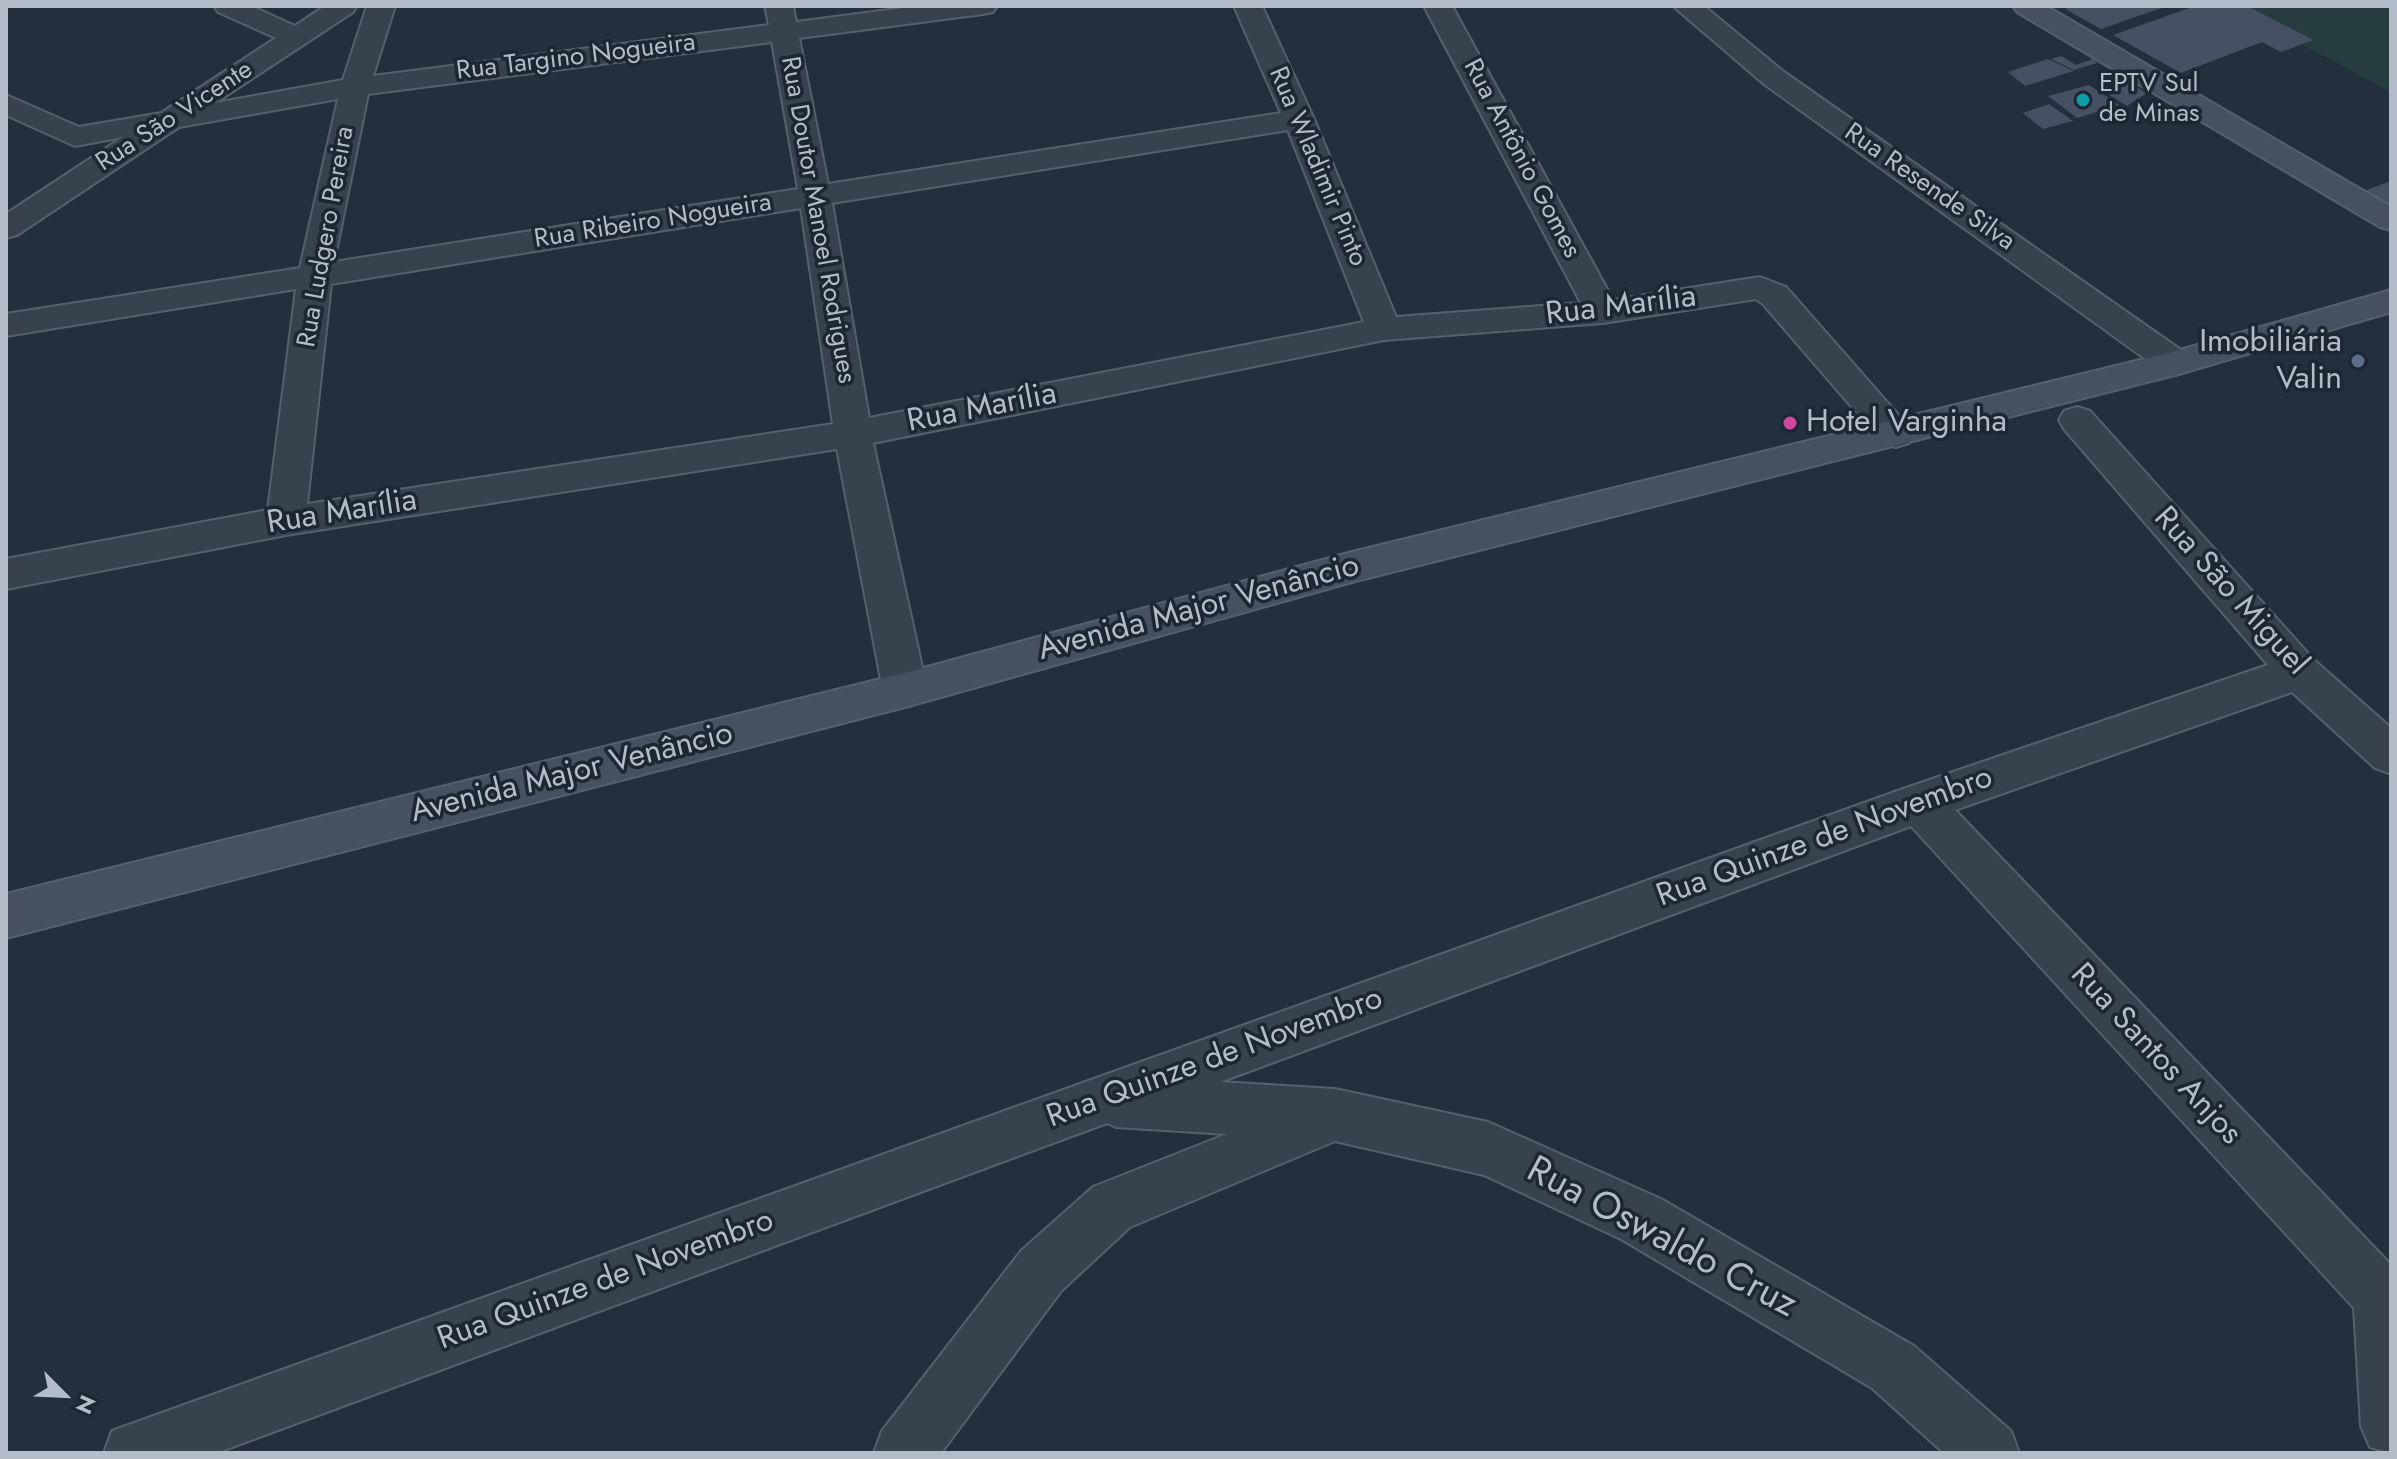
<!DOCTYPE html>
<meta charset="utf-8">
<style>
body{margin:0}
#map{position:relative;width:2397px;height:1459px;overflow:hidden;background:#242f3e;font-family:Jost,sans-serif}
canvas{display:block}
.frame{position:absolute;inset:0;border:8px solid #b4bcc9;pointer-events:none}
.north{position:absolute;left:24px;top:1355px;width:80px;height:80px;-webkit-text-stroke:6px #1d2633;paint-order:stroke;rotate:114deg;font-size:22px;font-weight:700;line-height:32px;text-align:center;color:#b4bcc9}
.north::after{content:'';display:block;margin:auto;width:28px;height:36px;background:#b4bcc9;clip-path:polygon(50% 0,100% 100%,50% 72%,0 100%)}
</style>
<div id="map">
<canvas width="2397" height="1459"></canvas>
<div class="frame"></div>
<div class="north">N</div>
</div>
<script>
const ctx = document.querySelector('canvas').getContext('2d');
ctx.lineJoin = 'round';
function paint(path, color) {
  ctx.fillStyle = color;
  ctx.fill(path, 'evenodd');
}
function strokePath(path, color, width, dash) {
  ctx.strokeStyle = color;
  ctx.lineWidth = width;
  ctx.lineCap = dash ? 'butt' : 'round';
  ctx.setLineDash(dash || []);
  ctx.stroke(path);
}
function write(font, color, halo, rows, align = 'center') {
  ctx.font = font + ' Jost,sans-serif';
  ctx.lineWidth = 7;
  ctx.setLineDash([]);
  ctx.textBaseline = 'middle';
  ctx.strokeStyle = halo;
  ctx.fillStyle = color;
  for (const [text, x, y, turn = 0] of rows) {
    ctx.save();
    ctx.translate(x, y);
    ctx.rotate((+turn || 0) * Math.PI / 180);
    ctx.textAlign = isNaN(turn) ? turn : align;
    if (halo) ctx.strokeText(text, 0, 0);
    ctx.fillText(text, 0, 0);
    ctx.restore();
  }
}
const green = new Path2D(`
 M 2230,6 L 2391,6 L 2391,92 Z`);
const building = new Path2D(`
 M 2073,6 L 2167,6 L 2101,29 L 2065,9 Z
 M 2195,6 L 2247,6 L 2313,40 L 2281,52 L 2262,42 L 2181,73 L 2113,35 Z
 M 2061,56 L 2076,65 L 2093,59 L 2097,63 L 2074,70 L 2051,59 Z
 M 2048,59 L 2074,71 L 2025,86 L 2008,72 Z
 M 2121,79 L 2147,93 L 2127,106 L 2100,89 Z
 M 2089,85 L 2119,105 L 2077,118 L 2048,96 Z
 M 2049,104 L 2073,121 L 2043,129 L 2023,113 Z
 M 2391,181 L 2391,209 L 2362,192 Z`);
const minor = new Path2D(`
 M 214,6 L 251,6 L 295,26 L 325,6 L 357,6 L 353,12 L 215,103 L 343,80 L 367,6 L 395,6 L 373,76 L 769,25 L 765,6 L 793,6 L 796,22 L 919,6 L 997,6 L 993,12 L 983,14 L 799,38 L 828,184 L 1281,113 L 1234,6 L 1262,6 L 1314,119 L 1396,317 L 1581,303 L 1424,6 L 1452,6 L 1613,300 L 1760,277 L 1786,287 L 1915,434 L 1909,443 L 1896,447 L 1883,443 L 1762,303 L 1756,299 L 1603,323 L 1384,340 L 873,443 L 927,690 L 920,702 L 905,707 L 890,702 L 883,690 L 837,449 L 286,535 L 6,589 L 6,559 L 268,510 L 296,289 L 6,336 L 6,314 L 300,268 L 338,99 L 179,127 L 17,235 L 6,238 L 6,214 L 123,137 L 75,146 L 6,115 L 6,95 L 79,127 L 161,113 L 276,38 L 218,12 ZM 772,42 L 798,189 L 334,262 L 368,94 ZM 1288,130 L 1364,322 L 869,418 L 832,203 ZM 801,208 L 833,424 L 307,504 L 331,284 Z
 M 1673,6 L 1704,6 L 1784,72 L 2188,355 L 2193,363 L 2188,371 L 2175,375 L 2162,371 L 1764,84 Z
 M 2077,407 L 2090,411 L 2314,660 L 2391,728 L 2391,774 L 2375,768 L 2292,692 L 1955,810 L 2391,1265 L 2391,1453 L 2370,1447 L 2361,1426 L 2354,1308 L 1911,826 L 1220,1082 L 1335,1089 L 1488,1122 L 1661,1199 L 1914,1346 L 2011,1431 L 2019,1453 L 1944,1453 L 1872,1388 L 1621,1239 L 1484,1175 L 1335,1141 L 1130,1227 L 1061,1291 L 941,1453 L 874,1453 L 882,1431 L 1021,1251 L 1093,1187 L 1227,1134 L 1116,1127 L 1107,1123 L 216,1453 L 104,1453 L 112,1431 L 134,1423 L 1903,789 L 2268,665 L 2064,429 L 2059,420 L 2064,411 Z`);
const secondary = new Path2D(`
 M 2013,6 L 2046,6 L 2391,207 L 2391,230 L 2380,227 L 2017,12 Z
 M 2391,290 L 2391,312 L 2175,375 L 1352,582 L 905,707 L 6,938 L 6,894 L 905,673 L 1352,552 L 2173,352 Z`);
const markers = [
 [2083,100,8,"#0f9aa8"],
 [2358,361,8,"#5c6f8a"],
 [1790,423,8,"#d1479c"]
];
const farStreetnames = [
 ["Rua Targino Nogueira",576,58,-7],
 ["Rua São Vicente",175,117,-33],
 ["Rua Antônio Gomes",1521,159,62],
 ["Rua Wladimir Pinto",1317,167,67],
 ["Rua Resende Silva",1929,188,35],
 ["Rua Doutor Manoel Rodrigues",817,220,80],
 ["Rua Ribeiro Nogueira",653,222,-9],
 ["Rua Ludgero Pereira",327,237,-80]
];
const farPoinames = [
 ["EPTV Sul",2099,85],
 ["de Minas",2099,115]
];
const streetNames = [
 ["Rua Marília",1621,307,-7],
 ["Rua Marília",982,409,-11],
 ["Rua Marília",342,513,-9],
 ["Rua São Miguel",2230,592,48],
 ["Avenida Major Venâncio",1199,609,-15],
 ["Avenida Major Venâncio",572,774,-14],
 ["Rua Quinze de Novembro",1825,838,-20],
 ["Rua Santos Anjos",2155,1055,47],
 ["Rua Quinze de Novembro",1215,1059,-20],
 ["Rua Quinze de Novembro",606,1281,-20]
];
const poiNames = [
 ["Imobiliária",2342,343],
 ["Valin",2342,380],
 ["Hotel Varginha",1806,423,"left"]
];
const nearStreetnames = [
 ["Rua Oswaldo Cruz",1661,1239,28]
];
paint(green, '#263c3f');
paint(building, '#455162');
strokePath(minor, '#565f6c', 4);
strokePath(secondary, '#565f6c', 4);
paint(minor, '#38414e');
paint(secondary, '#465061');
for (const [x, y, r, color] of markers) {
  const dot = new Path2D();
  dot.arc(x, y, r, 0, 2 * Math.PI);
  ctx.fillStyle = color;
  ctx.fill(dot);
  strokePath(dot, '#1d2633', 3);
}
write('26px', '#b4bcc9', '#1d2633', farStreetnames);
write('26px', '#b4bcc9', '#1d2633', farPoinames, 'left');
write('32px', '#b4bcc9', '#1d2633', streetNames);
write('32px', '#b4bcc9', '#1d2633', poiNames, 'right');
write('38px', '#b4bcc9', '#1d2633', nearStreetnames);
</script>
